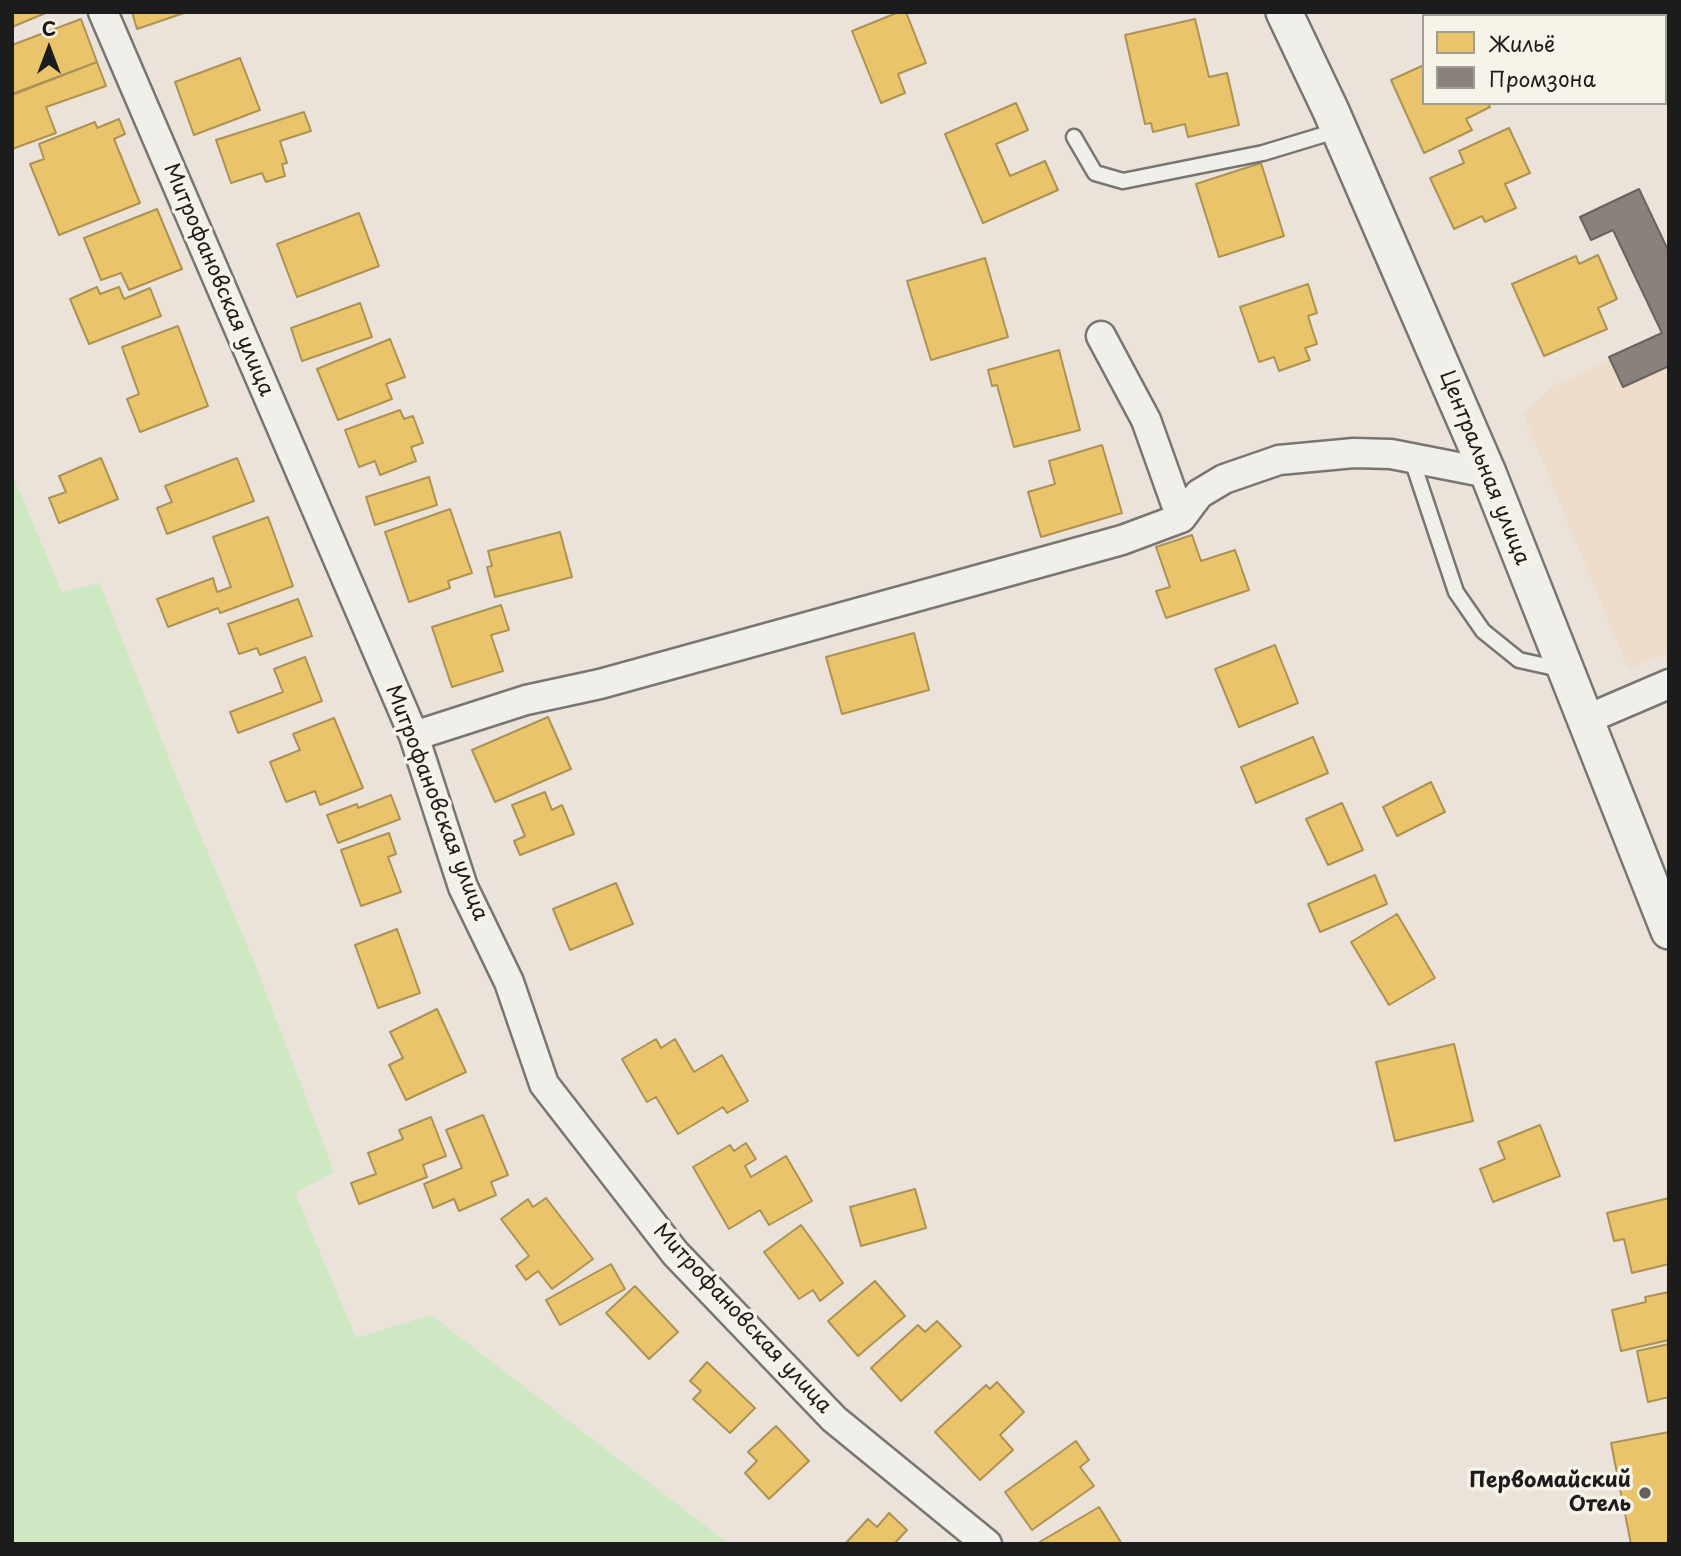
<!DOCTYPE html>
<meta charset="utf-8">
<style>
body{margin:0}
#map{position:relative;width:1681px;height:1556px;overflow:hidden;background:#ebe2d9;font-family:"Playpen Sans",sans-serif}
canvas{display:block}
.frame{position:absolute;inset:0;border:14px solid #1c1c1c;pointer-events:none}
.legend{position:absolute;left:1422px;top:14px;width:245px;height:91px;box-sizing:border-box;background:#f7f3e8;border:2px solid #9f9d96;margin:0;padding:9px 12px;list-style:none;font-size:21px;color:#1c1c1c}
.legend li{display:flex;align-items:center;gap:14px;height:35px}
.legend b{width:35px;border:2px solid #9f9d96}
.north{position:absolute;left:14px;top:14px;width:70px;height:70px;-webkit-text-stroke:5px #f7f3e8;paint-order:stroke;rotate:0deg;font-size:19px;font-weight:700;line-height:28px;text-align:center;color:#1c1c1c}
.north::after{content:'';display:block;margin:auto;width:24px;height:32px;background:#1c1c1c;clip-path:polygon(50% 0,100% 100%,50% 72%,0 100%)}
</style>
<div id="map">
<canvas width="1681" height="1556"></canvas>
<div class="frame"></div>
<ul class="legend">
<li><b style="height:19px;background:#e9c46a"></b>Жильё</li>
<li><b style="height:19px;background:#8a817c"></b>Промзона</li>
</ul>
<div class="north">С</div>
</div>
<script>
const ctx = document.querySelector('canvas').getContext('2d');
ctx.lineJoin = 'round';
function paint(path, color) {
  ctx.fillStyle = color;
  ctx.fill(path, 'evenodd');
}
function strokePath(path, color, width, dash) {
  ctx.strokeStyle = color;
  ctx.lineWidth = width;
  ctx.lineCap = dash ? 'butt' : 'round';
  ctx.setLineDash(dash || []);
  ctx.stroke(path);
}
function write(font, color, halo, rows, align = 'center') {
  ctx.font = font + ' "Playpen Sans",sans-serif';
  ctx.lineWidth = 7;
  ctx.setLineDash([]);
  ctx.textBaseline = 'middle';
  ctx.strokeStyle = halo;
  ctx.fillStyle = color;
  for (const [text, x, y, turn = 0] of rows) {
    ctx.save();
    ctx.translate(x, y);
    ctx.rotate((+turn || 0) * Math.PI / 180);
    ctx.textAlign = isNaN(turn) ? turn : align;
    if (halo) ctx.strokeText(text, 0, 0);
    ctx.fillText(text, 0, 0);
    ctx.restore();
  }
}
const built = new Path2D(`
 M 1669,329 L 1669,653 L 1628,668 L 1523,414 L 1552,387 Z`);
const green = new Path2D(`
 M 12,474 L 62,592 L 100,583 L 177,779 L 257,969 L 334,1172 L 295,1193 L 356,1338 L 431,1315 L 729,1544 L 12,1544 Z`);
const homes = new Path2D(`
 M 12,12 L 48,12 L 12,27 Z
 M 132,12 L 187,12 L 137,29 Z
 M 899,12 L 906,12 L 926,63 L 898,74 L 905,93 L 881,103 L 852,31 Z
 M 1500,12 L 1577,12 L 1579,16 L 1502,16 Z
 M 81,19 L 97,62 L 12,95 L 12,45 Z
 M 1195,19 L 1209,77 L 1227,73 L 1239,125 L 1188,137 L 1185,124 L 1153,132 L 1151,123 L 1145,124 L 1125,35 Z
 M 240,58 L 260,110 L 194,135 L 175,82 Z
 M 97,62 L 106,86 L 46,107 L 56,133 L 12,149 L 12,94 Z
 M 1424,65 L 1424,103 L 1488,103 L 1490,107 L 1466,119 L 1472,130 L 1424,153 L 1391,80 Z
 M 1016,103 L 1028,130 L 996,144 L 1010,176 L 1045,161 L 1058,190 L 983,223 L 945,134 Z
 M 304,112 L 311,131 L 280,141 L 287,163 L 282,164 L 285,176 L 266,182 L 262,173 L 231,183 L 216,140 Z
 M 119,119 L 125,134 L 114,139 L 140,203 L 59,235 L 30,164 L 44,159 L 39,144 L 95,122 L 97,128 Z
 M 1509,128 L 1530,173 L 1505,184 L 1516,208 L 1485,222 L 1482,216 L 1454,229 L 1430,178 L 1464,163 L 1459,151 Z
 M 1261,163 L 1284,236 L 1219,257 L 1196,184 Z
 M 157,209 L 182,269 L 129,290 L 121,273 L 101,280 L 84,238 Z
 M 359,213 L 379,266 L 297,297 L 277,244 Z
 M 1598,255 L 1617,299 L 1598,308 L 1607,329 L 1544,356 L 1512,284 L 1576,256 L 1579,264 Z
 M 985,258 L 1008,337 L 931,360 L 907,281 Z
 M 1308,284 L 1317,313 L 1308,316 L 1317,344 L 1305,348 L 1310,360 L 1279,371 L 1274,357 L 1259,362 L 1240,307 Z
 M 97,287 L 100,294 L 119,287 L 124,299 L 150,288 L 161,316 L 89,344 L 70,299 Z
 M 360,303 L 372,337 L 302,361 L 291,328 Z
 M 178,326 L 208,406 L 140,432 L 127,399 L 139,394 L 122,347 Z
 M 390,339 L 405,377 L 386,384 L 392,399 L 338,420 L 317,369 Z
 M 1059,350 L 1080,430 L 1014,447 L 997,385 L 992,386 L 988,370 Z
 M 400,410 L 404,419 L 413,416 L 423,443 L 411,447 L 416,461 L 380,475 L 375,461 L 359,467 L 345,430 Z
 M 1102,445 L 1122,513 L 1041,537 L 1028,492 L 1055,484 L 1049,461 Z
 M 101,458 L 118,499 L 59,523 L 49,498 L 66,492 L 59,476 Z
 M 237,458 L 254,501 L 167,534 L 157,508 L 172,502 L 165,486 Z
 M 429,477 L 437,505 L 375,525 L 366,497 Z
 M 450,509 L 472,573 L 448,581 L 450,588 L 409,602 L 385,532 Z
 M 268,517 L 293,586 L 220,613 L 218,608 L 168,627 L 157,599 L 213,578 L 217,592 L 231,587 L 213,537 Z
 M 560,532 L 572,577 L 495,597 L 487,567 L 492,566 L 488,551 Z
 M 1192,535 L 1201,561 L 1235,550 L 1249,590 L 1166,618 L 1156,591 L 1170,587 L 1156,547 Z
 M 298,599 L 312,636 L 260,655 L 257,648 L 239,654 L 228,624 Z
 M 501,605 L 509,630 L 491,635 L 503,671 L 452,687 L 432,627 Z
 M 914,633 L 929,690 L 842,714 L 826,657 Z
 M 1275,645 L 1298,703 L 1239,727 L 1215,669 Z
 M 305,657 L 322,701 L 238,733 L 230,712 L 283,692 L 274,669 Z
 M 548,717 L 571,769 L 495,802 L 472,750 Z
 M 334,718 L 363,788 L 320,805 L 315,791 L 286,802 L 270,762 L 300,750 L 293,734 Z
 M 1313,737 L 1328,773 L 1256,803 L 1241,767 Z
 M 1431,782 L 1445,812 L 1397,836 L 1383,807 Z
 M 545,792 L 552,810 L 562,805 L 574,834 L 520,855 L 514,841 L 525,836 L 512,805 Z
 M 391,795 L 400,819 L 338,843 L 327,815 L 357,804 L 358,808 Z
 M 1342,803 L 1363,850 L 1328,865 L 1306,819 Z
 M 389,833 L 396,854 L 388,857 L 401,892 L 361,906 L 341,850 Z
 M 1375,875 L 1387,904 L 1320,932 L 1308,904 Z
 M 616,883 L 633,924 L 570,950 L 553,909 Z
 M 1397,914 L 1435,978 L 1389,1005 L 1351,942 Z
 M 397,929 L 420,993 L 378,1008 L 355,945 Z
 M 437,1009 L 466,1072 L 406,1100 L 389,1065 L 403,1058 L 390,1032 Z
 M 656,1039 L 661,1048 L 675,1039 L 694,1072 L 722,1055 L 748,1101 L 727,1113 L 723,1107 L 678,1134 L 656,1097 L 647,1102 L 622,1059 Z
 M 1454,1044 L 1473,1121 L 1395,1141 L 1376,1062 Z
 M 483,1115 L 508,1175 L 491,1182 L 496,1195 L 459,1211 L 454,1199 L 433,1208 L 424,1184 L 462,1168 L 446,1130 Z
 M 431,1117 L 446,1156 L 423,1165 L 427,1177 L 359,1204 L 351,1183 L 376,1174 L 368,1153 L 403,1139 L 399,1130 Z
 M 1540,1125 L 1560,1176 L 1493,1202 L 1480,1169 L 1505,1159 L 1498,1142 Z
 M 746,1143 L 756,1159 L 745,1166 L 751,1177 L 786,1156 L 812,1201 L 769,1225 L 760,1210 L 729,1229 L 693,1167 L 730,1145 L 734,1151 Z
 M 915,1189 L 926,1228 L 861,1246 L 850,1207 Z
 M 546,1198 L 593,1259 L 552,1289 L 538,1271 L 526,1280 L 516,1266 L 529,1256 L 501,1219 L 528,1199 L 533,1207 Z
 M 1669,1198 L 1669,1264 L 1632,1273 L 1624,1239 L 1614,1241 L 1607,1213 Z
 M 801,1225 L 843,1283 L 820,1301 L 813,1290 L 799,1299 L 764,1252 Z
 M 611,1264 L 625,1289 L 560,1325 L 546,1300 Z
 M 875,1281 L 905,1316 L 858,1356 L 828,1321 Z
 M 635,1286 L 678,1332 L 649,1359 L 606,1313 Z
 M 1669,1292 L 1669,1340 L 1621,1351 L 1612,1310 L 1646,1302 L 1645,1297 Z
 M 937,1321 L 961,1346 L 901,1401 L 871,1368 L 918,1325 L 925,1332 Z
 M 1669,1344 L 1669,1397 L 1648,1402 L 1637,1351 Z
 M 707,1362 L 755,1408 L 730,1433 L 693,1399 L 701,1391 L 690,1381 Z
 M 997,1382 L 1024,1412 L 1000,1435 L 1013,1450 L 980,1480 L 935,1432 L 986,1385 L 990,1389 Z
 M 776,1426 L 809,1461 L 769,1499 L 745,1473 L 757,1461 L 748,1452 Z
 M 1669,1432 L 1669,1544 L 1631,1544 L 1611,1443 Z
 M 1076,1441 L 1089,1460 L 1080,1467 L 1094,1486 L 1032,1530 L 1005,1492 Z
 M 1099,1507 L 1122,1544 L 1038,1543 Z
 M 889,1513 L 907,1530 L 894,1544 L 845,1544 L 868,1519 L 877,1527 Z`);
const industry = new Path2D(`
 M 1639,189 L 1669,252 L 1669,366 L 1623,387 L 1609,357 L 1662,333 L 1613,230 L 1591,240 L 1580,217 Z`);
const service = new Path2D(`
 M 1074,137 L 1095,173 L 1123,181 L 1263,153 L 1339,130
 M 1411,457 L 1456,592 L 1483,631 L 1519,660 L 1564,670`);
const minor = new Path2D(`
 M 103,12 L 414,736 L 463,887 L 509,982 L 544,1084 L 675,1253 L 834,1419 L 987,1544
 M 1101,336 L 1146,420 L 1181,518
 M 1585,720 L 1669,684
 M 414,736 L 526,700 L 600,684 L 1122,540 L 1181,518 L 1199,494 L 1224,479 L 1279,460 L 1354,453 L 1391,454 L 1488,473`);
const tertiary = new Path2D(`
 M 1284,12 L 1331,111 L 1488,473 L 1669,931`);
const markers = [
 [1645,1493,7,"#64615e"]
];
const streetNames = [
 ["Митрофановская улица",218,280,67],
 ["Центральная улица",1484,468,68],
 ["Митрофановская улица",436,803,69],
 ["Митрофановская улица",742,1319,47]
];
const poiNames = [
 ["Первомайский",1631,1481],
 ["Отель",1631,1505]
];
paint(built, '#eedccb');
paint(green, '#cee8c2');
paint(homes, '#e9c46a');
strokePath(homes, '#ac9253', 2);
paint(industry, '#8a817c');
strokePath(industry, '#69635f', 2);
strokePath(service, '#797571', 19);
strokePath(minor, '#797571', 33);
strokePath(tertiary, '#797571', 40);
strokePath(service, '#f1efea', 14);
strokePath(minor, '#f1efea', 28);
strokePath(tertiary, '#f1efea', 35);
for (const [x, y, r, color] of markers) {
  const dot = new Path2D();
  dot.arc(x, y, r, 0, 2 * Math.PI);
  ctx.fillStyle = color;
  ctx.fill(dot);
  strokePath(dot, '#f7f3e8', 2.5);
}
write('21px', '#1c1c1c', '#f7f3e8', streetNames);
write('bold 21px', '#1c1c1c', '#f7f3e8', poiNames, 'right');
</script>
